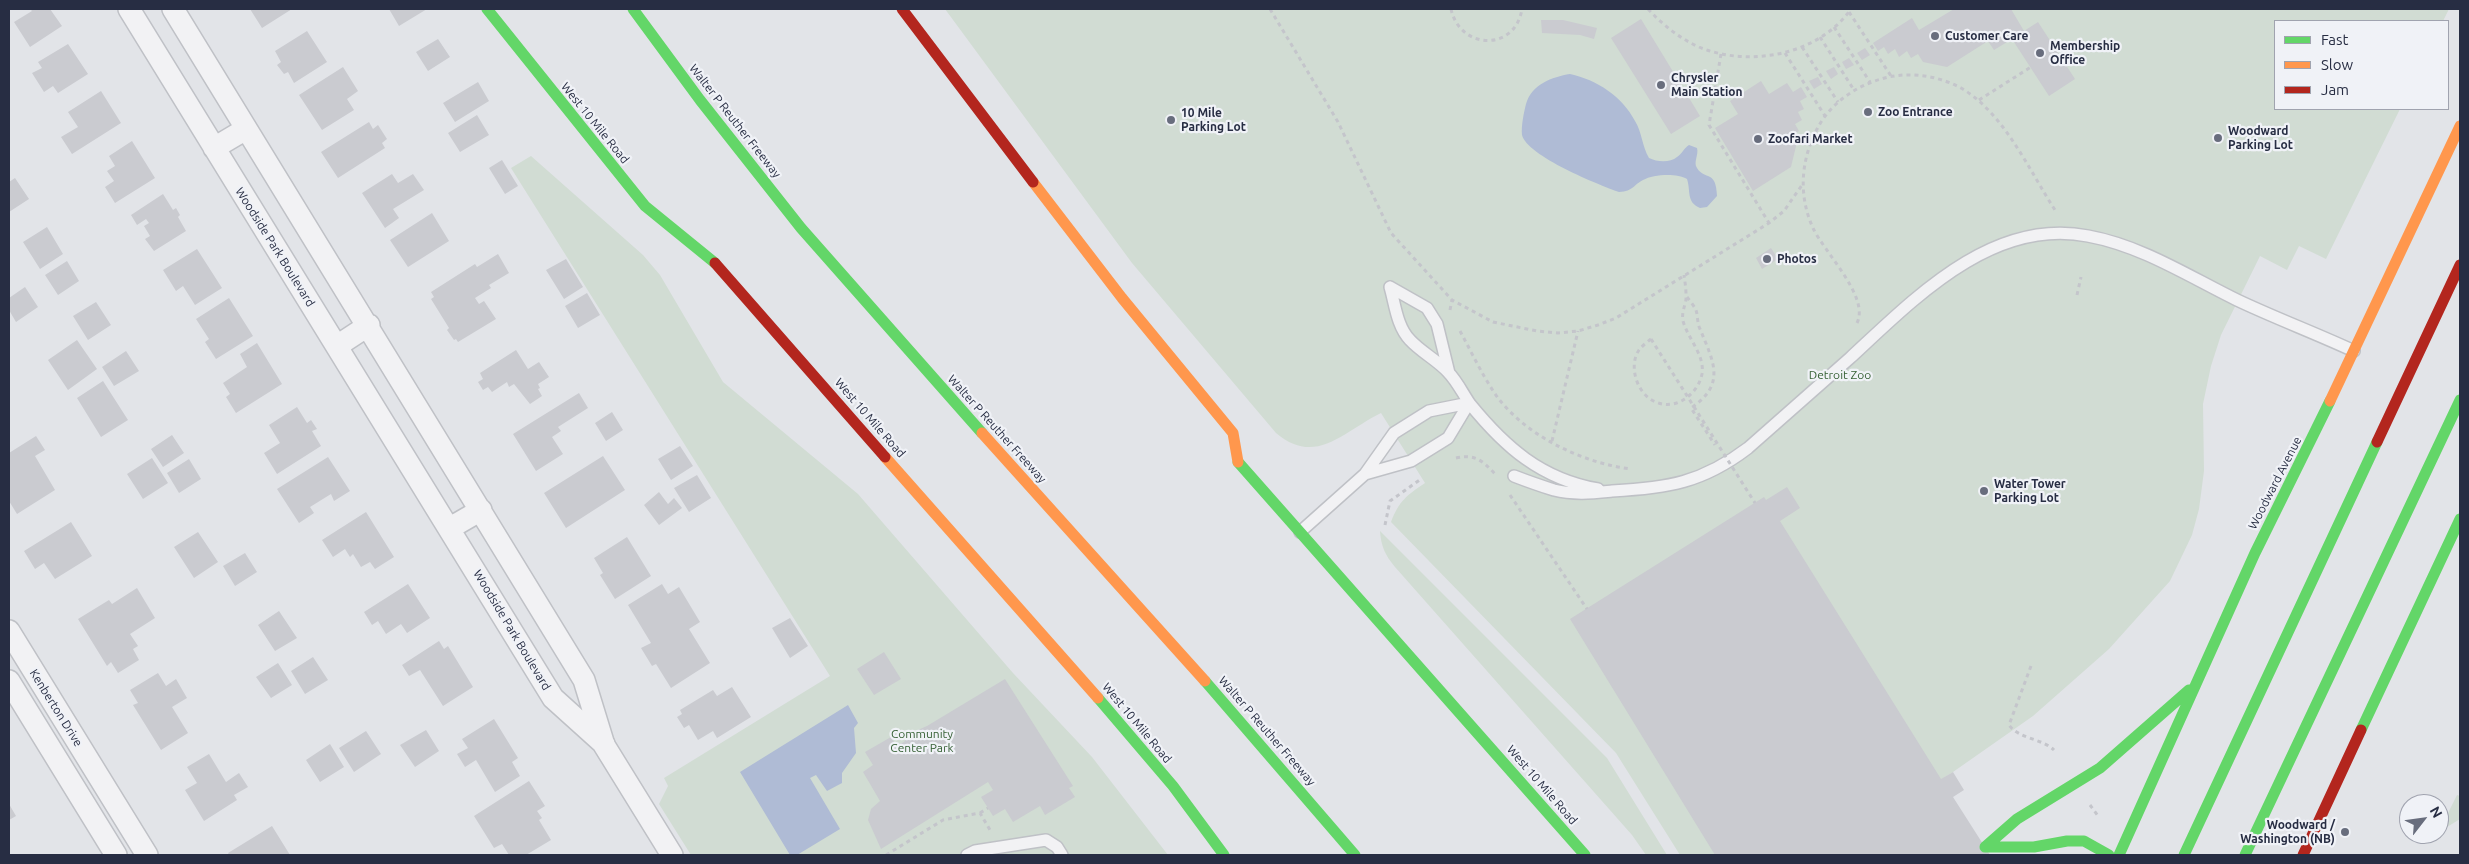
<!DOCTYPE html>
<style>
body{margin:0}
#map{position:relative;width:2469px;height:864px;overflow:hidden;background:#e2e4e8;font-family:Ubuntu,sans-serif}
canvas{display:block}
.frame{position:absolute;inset:0;border:10px solid #272d43;pointer-events:none}
.legend{position:absolute;left:2274px;top:20px;width:175px;height:90px;box-sizing:border-box;background:#f0f2f7;border:1px solid #a0a3af;margin:0;padding:6px 9px;list-style:none;font-size:15px;color:#272d43}
.legend li{display:flex;align-items:center;gap:10px;height:25px}
.legend b{width:25px;border:1px solid #a0a3af}
.north{position:absolute;left:2399px;top:794px;width:50px;height:50px;box-sizing:border-box;background:#f0f2f7;border:1px solid #a0a3af;border-radius:50%;rotate:60deg;font-size:14px;font-weight:700;line-height:20px;text-align:center;color:#272d43}
.north::after{content:'';display:block;margin:auto;width:18px;height:22px;background:#686d7d;clip-path:polygon(50% 0,100% 100%,50% 72%,0 100%)}
</style>
<div id="map">
<canvas width="2469" height="864"></canvas>
<div class="frame"></div>
<ul class="legend">
<li><b style="height:6px;background:#63d668"></b>Fast</li>
<li><b style="height:6px;background:#ff974d"></b>Slow</li>
<li><b style="height:6px;background:#b3261e"></b>Jam</li>
</ul>
<div class="north">N</div>
</div>
<script>
const ctx = document.querySelector('canvas').getContext('2d');
ctx.lineJoin = 'round';
function paint(path, color) {
  ctx.fillStyle = color;
  ctx.fill(path, 'evenodd');
}
function strokePath(path, color, width, dash) {
  ctx.strokeStyle = color;
  ctx.lineWidth = width;
  ctx.lineCap = dash ? 'butt' : 'round';
  ctx.setLineDash(dash || []);
  ctx.stroke(path);
}
function write(font, color, halo, rows, align = 'center') {
  ctx.font = font + ' Ubuntu,sans-serif';
  ctx.lineWidth = 4.5;
  ctx.setLineDash([]);
  ctx.textBaseline = 'middle';
  ctx.strokeStyle = halo;
  ctx.fillStyle = color;
  for (const [text, x, y, turn = 0] of rows) {
    ctx.save();
    ctx.translate(x, y);
    ctx.rotate((+turn || 0) * Math.PI / 180);
    ctx.textAlign = isNaN(turn) ? turn : align;
    if (halo) ctx.strokeText(text, 0, 0);
    ctx.fillText(text, 0, 0);
    ctx.restore();
  }
}
const green = new Path2D(`
 M 945,9 L 2449,9 L 2443,21 L 2275,21 L 2275,109 L 2400,109 L 2326,259 L 2299,246 L 2287,270 L 2260,256 L 2221,335 L 2211,366 L 2203,404 L 2204,471 L 2199,509 L 2192,535 L 2170,581 L 2109,649 L 2033,716 L 1953,772 L 1822,855 L 1680,855 L 1616,753 L 1391,522 C 1399,501 1407,495 1425,483 L 1381,413 C 1344,431 1316,467 1276,433 L 1132,263 Z
 M 531,156 L 643,255 L 660,275 L 723,382 L 858,494 L 1013,673 L 1092,757 L 1168,855 L 691,855 L 659,804 L 668,786 L 664,778 L 830,676 L 511,168 Z
 M 1380,531 L 1607,758 L 1667,855 L 1646,855 L 1632,835 L 1395,567 C 1385,555 1381,546 1380,531 Z
 M 2457,795 L 2460,796 L 2460,819 L 2439,832 L 2439,822 L 2443,823 Z`);
const water = new Path2D(`
 M 1570,74 C 1597,80 1622,96 1635,121 C 1642,132 1642,146 1649,158 C 1657,162 1670,163 1677,157 C 1682,154 1684,148 1689,145 L 1697,148 C 1699,155 1693,162 1697,168 C 1705,181 1716,169 1717,196 L 1707,207 L 1700,208 C 1686,202 1691,191 1687,179 C 1677,173 1654,174 1643,180 C 1633,185 1634,191 1619,192 C 1599,185 1527,156 1522,135 C 1521,126 1524,112 1526,104 C 1532,84 1552,77 1570,74 Z
 M 848,705 L 858,723 L 854,728 L 856,753 L 842,773 L 842,783 L 827,791 L 816,775 L 810,778 L 840,829 L 797,855 L 790,855 L 740,772 Z`);
const building = new Path2D(`
 M 30,9 L 50,9 L 62,26 L 30,47 L 14,22 L 32,11 Z
 M 250,9 L 292,9 L 262,28 Z
 M 389,9 L 427,9 L 399,26 Z
 M 1954,9 L 2011,9 L 2024,31 L 2038,22 L 2075,79 L 2049,96 L 2012,39 L 1994,50 L 1988,41 L 1947,67 L 1923,62 L 1918,54 L 1911,58 L 1907,51 L 1899,57 L 1895,49 L 1888,54 L 1884,47 L 1878,51 L 1873,43 L 1912,18 L 1919,30 Z
 M 1641,19 L 1700,116 L 1671,134 L 1611,38 Z
 M 1541,20 L 1563,20 L 1597,28 L 1594,39 L 1580,35 L 1542,33 Z
 M 307,31 L 327,62 L 294,83 L 288,72 L 284,74 L 277,65 L 281,62 L 275,51 Z
 M 438,39 L 450,57 L 428,71 L 416,52 Z
 M 68,44 L 88,74 L 58,93 L 53,86 L 44,92 L 32,73 L 42,68 L 38,62 Z
 M 1865,48 L 1870,55 L 1862,60 L 1857,53 Z
 M 1849,58 L 1854,65 L 1846,69 L 1842,62 Z
 M 343,67 L 358,91 L 347,99 L 354,110 L 322,130 L 299,95 Z
 M 1834,67 L 1838,74 L 1831,79 L 1826,71 Z
 M 1818,77 L 1822,84 L 1814,89 L 1809,81 Z
 M 1761,81 L 1769,94 L 1787,83 L 1793,92 L 1801,87 L 1807,97 L 1800,101 L 1804,109 L 1798,112 L 1802,120 L 1795,124 L 1799,131 L 1792,135 L 1797,142 L 1791,167 L 1753,191 L 1715,128 L 1738,114 L 1730,101 Z
 M 478,82 L 489,101 L 455,122 L 443,103 Z
 M 101,91 L 121,123 L 72,154 L 61,137 L 78,127 L 68,112 Z
 M 477,115 L 489,135 L 460,152 L 448,133 Z
 M 369,122 L 373,129 L 378,125 L 387,139 L 382,143 L 385,148 L 338,178 L 321,152 Z
 M 132,141 L 155,178 L 115,203 L 105,187 L 114,181 L 107,171 L 115,166 L 109,156 Z
 M 502,160 L 518,186 L 505,194 L 489,168 Z
 M 392,174 L 398,183 L 413,174 L 424,190 L 393,209 L 399,218 L 385,228 L 362,193 Z
 M 15,178 L 29,199 L 9,212 L 9,182 Z
 M 163,194 L 173,210 L 176,208 L 180,215 L 178,217 L 186,231 L 154,251 L 145,239 L 150,236 L 144,226 L 149,223 L 146,219 L 137,225 L 131,215 Z
 M 432,213 L 449,241 L 408,267 L 390,240 Z
 M 47,227 L 63,254 L 40,269 L 23,242 Z
 M 1771,248 L 1778,259 L 1762,269 L 1756,258 Z
 M 197,249 L 222,288 L 195,305 L 183,286 L 176,291 L 163,270 Z
 M 498,254 L 509,273 L 489,285 L 491,288 L 475,298 L 479,304 L 484,301 L 496,319 L 458,342 L 456,339 L 454,340 L 447,330 L 449,328 L 431,299 L 434,297 L 431,292 L 475,264 L 477,267 Z
 M 566,259 L 583,287 L 564,299 L 546,270 Z
 M 67,261 L 79,281 L 58,295 L 45,275 Z
 M 25,287 L 38,307 L 16,322 L 9,310 L 9,298 Z
 M 587,293 L 600,315 L 578,328 L 565,306 Z
 M 229,298 L 253,336 L 216,359 L 205,342 L 209,339 L 196,319 Z
 M 96,302 L 111,325 L 88,340 L 73,316 Z
 M 77,340 L 97,369 L 68,390 L 48,360 Z
 M 257,343 L 282,384 L 236,413 L 226,397 L 230,394 L 223,383 L 247,367 L 240,354 Z
 M 516,350 L 528,369 L 539,362 L 549,377 L 538,384 L 540,388 L 538,389 L 542,396 L 530,404 L 514,384 L 509,387 L 507,382 L 492,392 L 488,387 L 483,390 L 478,382 L 483,379 L 480,373 Z
 M 126,351 L 139,371 L 114,386 L 102,367 Z
 M 103,381 L 128,420 L 101,437 L 77,398 Z
 M 579,393 L 588,408 L 558,427 L 561,431 L 552,437 L 563,454 L 536,471 L 513,434 Z
 M 297,407 L 307,423 L 311,420 L 317,429 L 312,431 L 321,446 L 277,474 L 264,453 L 280,443 L 269,425 Z
 M 612,412 L 623,430 L 606,441 L 595,423 Z
 M 172,435 L 184,453 L 163,467 L 151,449 Z
 M 36,436 L 45,450 L 35,456 L 55,490 L 17,514 L 9,501 L 9,453 Z
 M 680,446 L 693,466 L 671,480 L 658,459 Z
 M 603,456 L 625,490 L 566,528 L 544,493 Z
 M 328,457 L 350,491 L 334,501 L 331,494 L 310,507 L 314,513 L 299,523 L 277,489 Z
 M 152,458 L 168,483 L 143,499 L 127,474 Z
 M 189,459 L 201,479 L 179,493 L 167,473 Z
 M 697,475 L 711,498 L 689,512 L 674,488 Z
 M 1787,487 L 1800,508 L 1780,521 L 1941,779 L 1953,772 L 1964,790 L 1953,797 L 1990,855 L 1715,855 L 1570,619 L 1764,497 L 1766,500 Z
 M 659,492 L 668,504 L 674,498 L 682,508 L 659,525 L 644,505 Z
 M 366,512 L 394,557 L 375,569 L 370,562 L 361,567 L 353,554 L 350,557 L 345,549 L 333,557 L 322,540 Z
 M 71,522 L 92,556 L 55,579 L 44,563 L 35,569 L 24,551 Z
 M 198,532 L 218,562 L 194,578 L 174,547 Z
 M 627,537 L 651,576 L 615,599 L 600,575 L 603,573 L 594,558 Z
 M 245,553 L 257,572 L 235,586 L 223,566 Z
 M 408,584 L 430,618 L 407,633 L 401,624 L 386,634 L 378,621 L 372,625 L 364,612 Z
 M 662,584 L 668,594 L 679,587 L 700,622 L 689,629 L 710,663 L 671,688 L 656,664 L 652,666 L 641,648 L 651,643 L 628,605 Z
 M 137,588 L 155,618 L 130,634 L 138,646 L 133,649 L 139,660 L 118,673 L 111,662 L 107,666 L 78,619 L 109,600 L 112,604 Z
 M 279,611 L 297,638 L 275,651 L 258,625 Z
 M 790,618 L 808,646 L 790,658 L 772,628 Z
 M 439,641 L 444,649 L 448,646 L 473,687 L 443,706 L 420,670 L 409,676 L 402,665 Z
 M 884,652 L 901,679 L 874,695 L 857,669 Z
 M 313,657 L 328,680 L 305,694 L 291,671 Z
 M 278,663 L 292,685 L 271,698 L 256,677 Z
 M 158,673 L 166,686 L 176,679 L 187,698 L 172,707 L 188,733 L 161,750 L 133,705 L 138,703 L 130,690 Z
 M 1005,679 L 1073,786 L 1069,788 L 1075,797 L 1045,815 L 1040,806 L 1013,822 L 1005,809 L 993,816 L 988,808 L 981,797 L 993,790 L 988,782 L 881,849 L 868,820 L 871,809 L 880,801 L 863,772 L 873,765 L 865,752 L 891,737 L 896,746 L 904,742 L 911,733 L 927,726 Z
 M 732,687 L 751,717 L 717,738 L 713,731 L 698,740 L 689,725 L 684,728 L 677,717 L 682,714 L 680,710 L 713,690 L 717,696 Z
 M 494,719 L 518,758 L 512,762 L 520,776 L 495,792 L 476,760 L 465,767 L 457,754 L 468,748 L 462,739 Z
 M 426,730 L 439,751 L 415,767 L 400,745 Z
 M 366,731 L 381,754 L 354,772 L 339,748 Z
 M 330,744 L 344,767 L 320,782 L 306,760 Z
 M 209,754 L 226,782 L 239,773 L 248,787 L 234,795 L 237,800 L 204,821 L 185,790 L 197,783 L 187,767 Z
 M 529,781 L 545,806 L 537,811 L 542,818 L 539,820 L 551,840 L 526,855 L 509,855 L 502,844 L 494,848 L 474,816 Z
 M 9,804 L 16,816 L 9,820 Z
 M 272,826 L 290,855 L 229,855 L 228,853 Z`);
const path = new Path2D(`
 M 1270,9 L 1338,122 L 1391,233 L 1452,300 L 1493,322 L 1537,331 L 1558,333 L 1578,331 L 1598,325 L 1616,318 L 1769,223 L 1784,211 L 1802,185
 M 1451,9 C 1460,50 1515,52 1522,9
 M 1648,9 C 1663,25 1679,38 1699,47 C 1749,68 1819,55 1851,9
 M 1849,12 L 1891,76
 M 1834,27 L 1870,82
 M 1820,37 L 1854,90
 M 1802,47 L 1838,102
 M 1785,53 L 1825,116
 M 1721,54 L 1709,125 L 1769,223
 M 1979,100 L 2031,67
 M 2077,295 L 2081,277
 M 1687,297 C 1690,301 1694,306 1696,310 C 1698,316 1697,323 1700,329 C 1713,361 1727,384 1691,408 L 1715,445
 M 1450,310 L 1452,300
 M 1857,323 C 1870,297 1824,252 1813,228 C 1798,195 1801,160 1817,129 C 1830,104 1854,87 1881,79 C 1907,71 1937,75 1961,88 C 2004,113 2029,170 2055,210
 M 1460,331 C 1472,353 1483,377 1498,398 C 1528,437 1583,463 1631,469
 M 1651,339 C 1647,342 1642,346 1639,350 C 1628,366 1637,395 1656,402 C 1676,411 1698,394 1702,374 C 1705,355 1688,339 1683,321 C 1681,310 1687,304 1686,295 C 1686,288 1685,282 1684,275
 M 1552,441 L 1578,331
 M 1456,458 C 1475,454 1482,460 1495,474
 M 1510,495 L 1587,609
 M 1385,525 L 1390,501 L 1421,479
 M 2031,666 L 2009,725 C 2019,739 2041,738 2054,750
 M 2090,805 L 2098,816
 M 980,813 L 988,808
 M 886,855 L 943,820 L 980,813 L 990,830`);
const lane = new Path2D(`
 M 1390,287 C 1395,304 1397,327 1410,340 C 1421,352 1437,360 1448,372 C 1457,381 1463,394 1470,404 C 1505,447 1541,479 1598,489
 M 1390,287 L 1427,308 L 1437,324 L 1449,373
 M 1365,474 L 1411,461 L 1448,438 L 1469,403
 M 1514,476 C 1527,481 1541,486 1554,490 C 1574,495 1592,493 1612,491 C 1667,488 1702,483 1748,448 C 1782,418 1816,388 1850,358 C 1914,299 1992,217 2088,236 C 2142,246 2188,276 2237,300 C 2275,318 2315,333 2354,351
 M 1300,532 L 1365,474 L 1394,433 L 1429,411 L 1469,403
 M 967,855 L 975,851 L 1046,840 L 1057,847 L 1062,855`);
const street = new Path2D(`
 M 129,9 L 553,698 L 604,744
 M 173,9 L 584,680 L 604,745 L 672,855
 M 214,148 L 246,129
 M 337,346 L 369,325
 M 450,528 L 481,510
 M 9,631 L 147,855
 M 9,681 L 116,855`);
const fast = new Path2D(`
 M 487,9 L 645,206 L 715,263
 M 633,9 L 700,100 L 801,228 L 982,433
 M 1238,462 L 1585,855
 M 1205,681 L 1355,855
 M 1098,698 L 1173,786 L 1224,855
 M 2361,730 L 2460,519
 M 1985,847 L 2017,819 L 2100,768 L 2189,690
 M 1985,847 L 2034,847 L 2067,841 L 2084,841 L 2109,855
 M 2119,855 L 2255,553 L 2330,401
 M 2184,855 L 2377,442
 M 2245,855 L 2460,400`);
const slow = new Path2D(`
 M 1033,182 L 1122,298 L 1233,433 L 1238,462
 M 2330,401 L 2460,126
 M 982,433 L 1205,681
 M 885,457 L 1098,698`);
const jam = new Path2D(`
 M 902,9 L 1033,182
 M 715,263 L 885,457
 M 2377,442 L 2460,265
 M 2303,855 L 2361,730`);
const pathBridge = new Path2D(`
 M 1651,339 L 1755,503`);
const markers = [
 [1935,36,5,"#686d7d"],
 [2040,53,5,"#686d7d"],
 [1661,85,5,"#686d7d"],
 [1868,112,5,"#686d7d"],
 [1171,120,5,"#686d7d"],
 [2218,138,5,"#686d7d"],
 [1758,139,5,"#686d7d"],
 [1767,259,5,"#686d7d"],
 [1984,491,5,"#686d7d"],
 [2345,832,5,"#686d7d"]
];
const poiNames = [
 ["Customer Care",1945,36],
 ["Membership",2050,46],
 ["Office",2050,60],
 ["Chrysler",1671,78],
 ["Main Station",1671,92],
 ["Zoo Entrance",1878,112],
 ["10 Mile",1181,113],
 ["Parking Lot",1181,127],
 ["Woodward",2228,131],
 ["Parking Lot",2228,145],
 ["Zoofari Market",1768,139],
 ["Photos",1777,259],
 ["Water Tower",1994,484],
 ["Parking Lot",1994,498],
 ["Woodward /",2335,825,"right"],
 ["Washington (NB)",2335,839,"right"]
];
const streetNames = [
 ["Walter P Reuther Freeway",735,121,52],
 ["West 10 Mile Road",595,123,51],
 ["Woodside Park Boulevard",275,247,58],
 ["West 10 Mile Road",870,418,49],
 ["Walter P Reuther Freeway",997,429,48],
 ["Woodward Avenue",2275,483,-63],
 ["Woodside Park Boulevard",512,630,59],
 ["Kenberton Drive",56,708,58],
 ["West 10 Mile Road",1137,723,50],
 ["Walter P Reuther Freeway",1267,731,49],
 ["West 10 Mile Road",1542,785,49]
];
const parkNames = [
 ["Detroit Zoo",1840,375],
 ["Community",922,734],
 ["Center Park",922,748]
];
paint(green, '#d1dcd3');
paint(water, '#afbbd5');
paint(building, '#cacbd0');
strokePath(lane, '#bfc1c6', 14);
strokePath(street, '#bfc1c6', 24);
strokePath(path, '#c4c5cb', 3, [4, 4]);
strokePath(lane, '#f2f2f4', 11);
strokePath(street, '#f2f2f4', 21);
strokePath(fast, '#63d668', 11);
strokePath(slow, '#ff974d', 11);
strokePath(jam, '#b3261e', 11);
strokePath(pathBridge, '#c4c5cb', 3, [4, 4]);
for (const [x, y, r, color] of markers) {
  const dot = new Path2D();
  dot.arc(x, y, r, 0, 2 * Math.PI);
  ctx.fillStyle = color;
  ctx.fill(dot);
  strokePath(dot, '#f0f2f7', 2);
}
write('bold 12px', '#272d43', '#f0f2f7', poiNames, 'left');
write('12px', '#272d43', '#f0f2f7', streetNames);
write('12px', '#356034', '#f0f2f7', parkNames);
</script>
